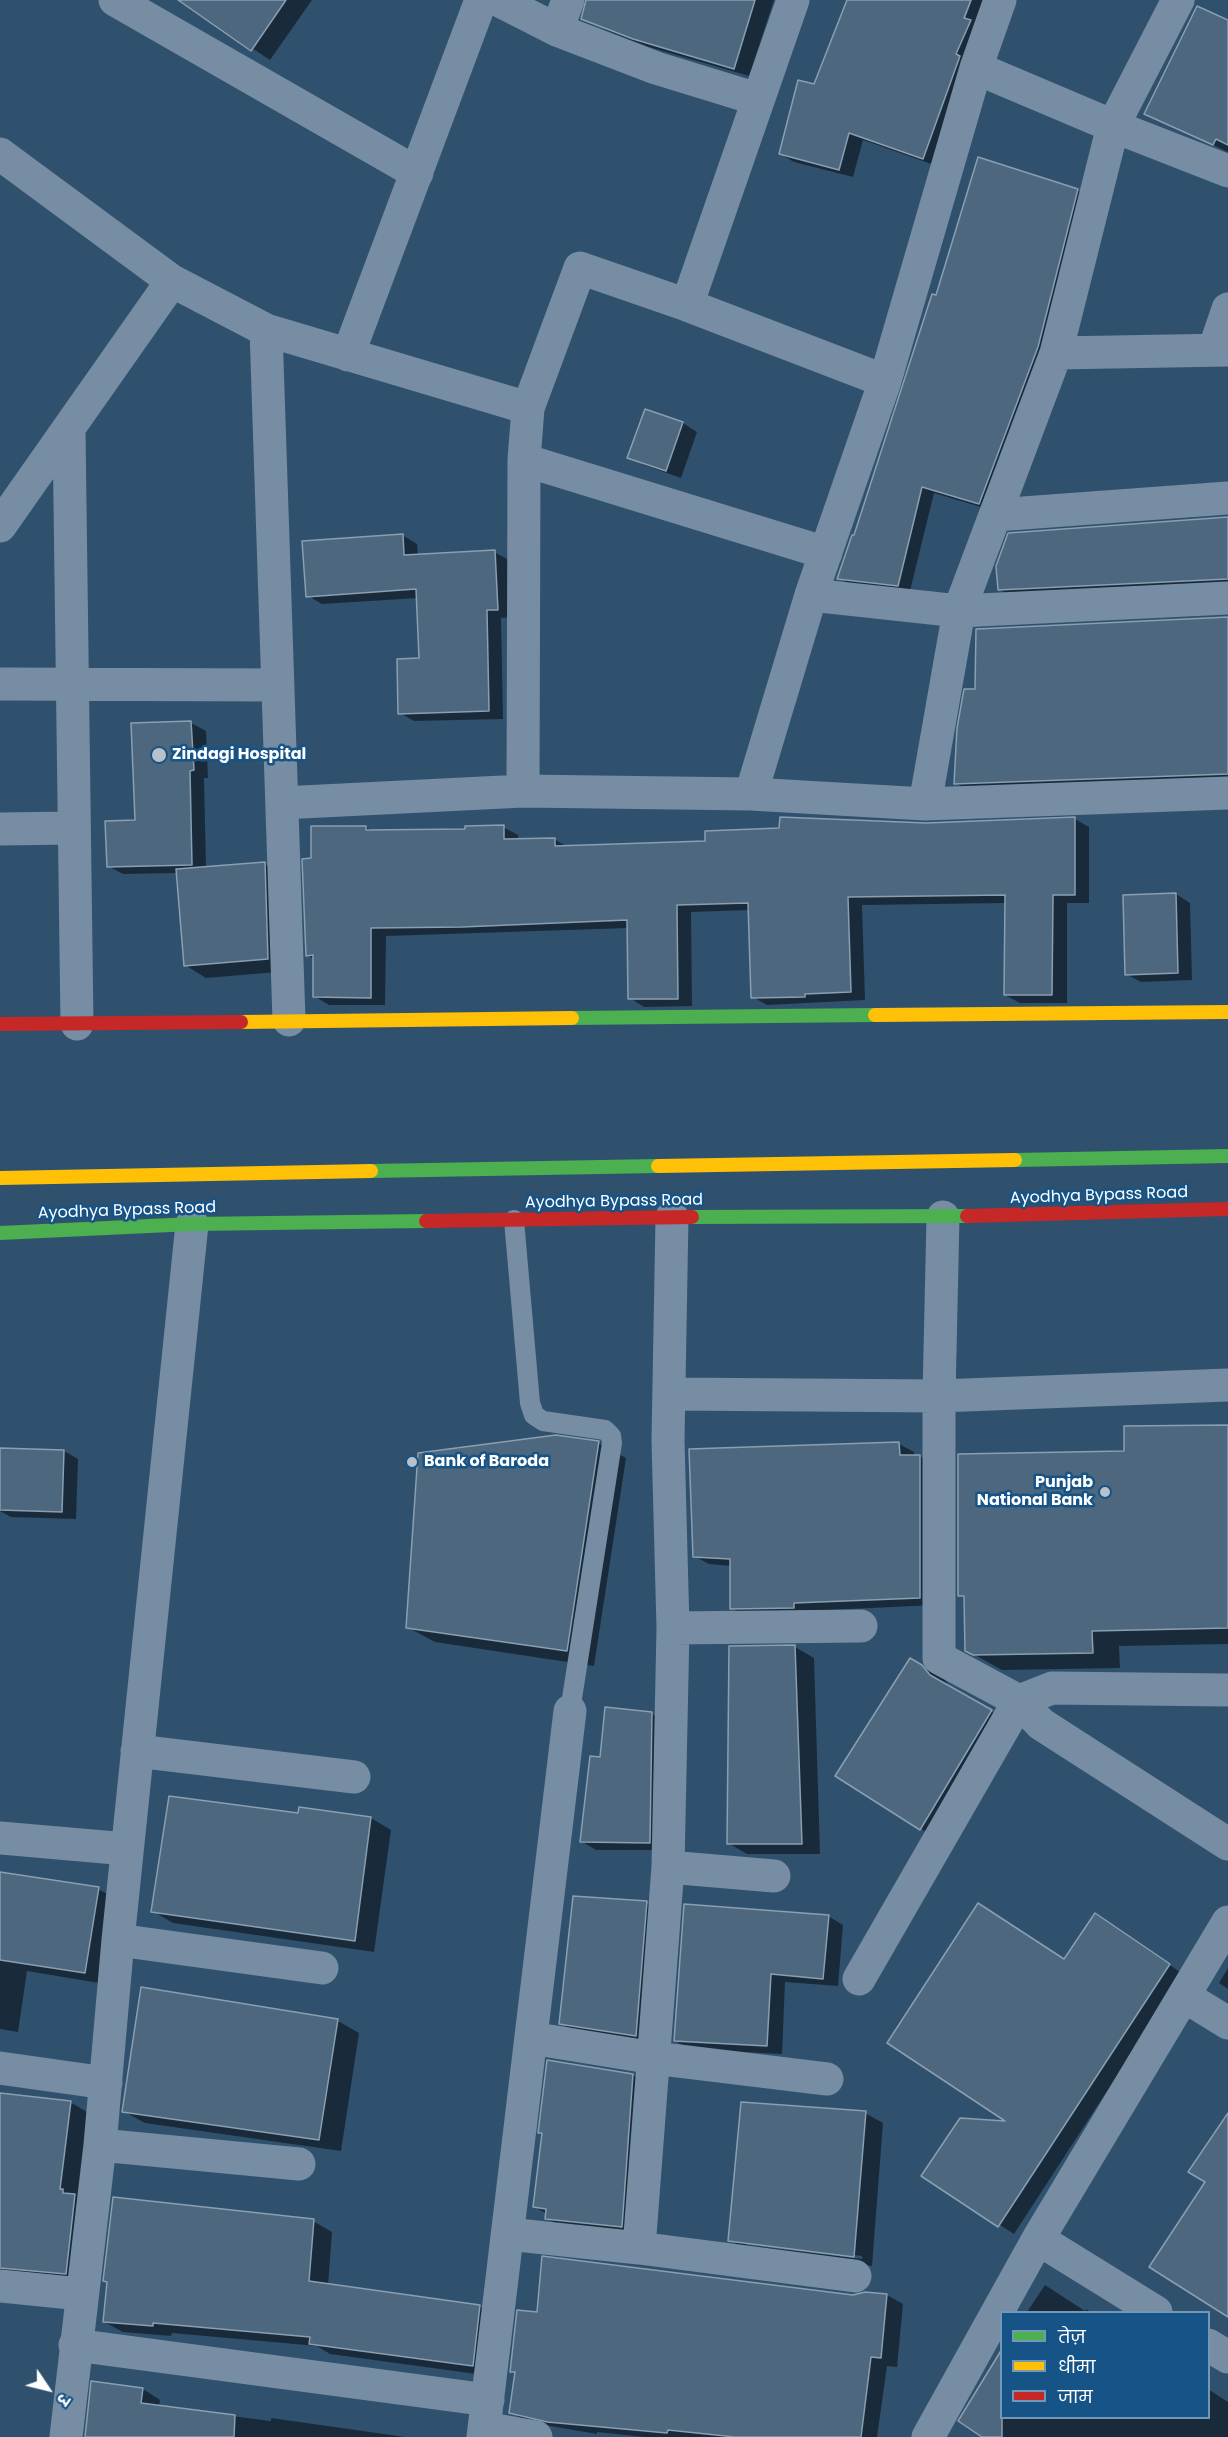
<!DOCTYPE html>
<meta charset="utf-8">
<style>
body{margin:0}
#map{position:relative;width:1228px;height:2437px;overflow:hidden;background:#30516d;font-family:Poppins,"Noto Sans Devanagari",sans-serif}
canvas{display:block}
.legend{position:absolute;left:1000px;top:2311px;width:210px;height:108px;box-sizing:border-box;background:#165387;border:2px solid #7398b7;margin:0;padding:8px 10px;list-style:none;font-size:18px;color:#fff}
.legend li{display:flex;align-items:center;gap:12px;height:30px}
.legend b{width:30px;border:2px solid #7398b7}
.north{position:absolute;left:18px;top:2359px;width:60px;height:60px;-webkit-text-stroke:4px #165387;paint-order:stroke;rotate:125deg;font-size:16px;font-weight:700;line-height:24px;text-align:center;color:#fff}
.north::after{content:'';display:block;margin:auto;width:21px;height:27px;background:#fff;clip-path:polygon(50% 0,100% 100%,50% 72%,0 100%)}
</style>
<div id="map">
<canvas width="1228" height="2437"></canvas>
<ul class="legend">
<li><b style="height:8px;background:#4caf50"></b>तेज़</li>
<li><b style="height:8px;background:#ffc107"></b>धीमा</li>
<li><b style="height:8px;background:#c62828"></b>जाम</li>
</ul>
<div class="north">उ</div>
</div>
<script>
const ctx = document.querySelector('canvas').getContext('2d');
ctx.lineJoin = 'round';
function paint(path, color) {
  ctx.fillStyle = color;
  ctx.fill(path, 'evenodd');
}
function strokePath(path, color, width, dash) {
  ctx.strokeStyle = color;
  ctx.lineWidth = width;
  ctx.lineCap = dash ? 'butt' : 'round';
  ctx.setLineDash(dash || []);
  ctx.stroke(path);
}
function write(font, color, halo, rows, align = 'center') {
  ctx.font = font + ' Poppins,sans-serif';
  ctx.lineWidth = 5;
  ctx.setLineDash([]);
  ctx.textBaseline = 'middle';
  ctx.strokeStyle = halo;
  ctx.fillStyle = color;
  for (const [text, x, y, turn = 0] of rows) {
    ctx.save();
    ctx.translate(x, y);
    ctx.rotate((+turn || 0) * Math.PI / 180);
    ctx.textAlign = isNaN(turn) ? turn : align;
    if (halo) ctx.strokeText(text, 0, 0);
    ctx.fillText(text, 0, 0);
    ctx.restore();
  }
}
const shadow = new Path2D(`
 M 179,0 L 312,0 L 270,60 Z
 M 600,0 L 774,0 L 749,76 L 649,47 L 608,31 L 593,23 Z
 M 849,0 L 969,0 L 960,24 L 963,25 L 972,0 L 987,0 L 937,166 L 863,140 L 853,177 L 794,162 L 780,154 L 815,86 Z
 M 1228,21 L 1228,152 L 1146,113 Z
 M 1077,190 L 1089,197 L 991,510 L 934,493 L 910,591 L 851,585 L 839,578 L 855,537 Z
 M 646,410 L 683,423 L 697,432 L 681,478 L 644,465 L 629,457 Z
 M 1228,517 L 1228,587 L 1014,598 L 999,589 Z
 M 402,535 L 417,544 L 418,556 L 494,552 L 509,560 L 512,617 L 501,618 L 503,719 L 414,721 L 400,713 L 420,660 L 418,598 L 322,604 L 308,596 Z
 M 1228,618 L 1228,782 L 970,792 L 956,783 L 977,691 Z
 M 191,723 L 206,731 L 208,778 L 204,778 L 206,868 L 265,864 L 286,876 L 289,971 L 206,978 L 185,965 L 177,873 L 123,874 L 108,866 L 137,822 L 133,725 Z
 M 1075,819 L 1089,827 L 1089,903 L 1067,903 L 1067,1003 L 1020,1003 L 1005,995 L 1006,903 L 862,905 L 865,1000 L 767,1005 L 753,997 L 750,910 L 691,912 L 692,1006 L 644,1007 L 630,998 L 629,928 L 386,936 L 385,1005 L 329,1005 L 314,996 L 314,959 L 307,955 L 312,860 L 366,827 L 372,831 L 466,831 L 503,827 L 518,835 L 518,840 L 554,839 L 568,847 L 707,842 L 926,824 Z
 M 1176,894 L 1190,903 L 1192,980 L 1141,982 L 1126,974 Z
 M 1228,1426 L 1228,1644 L 1119,1646 L 1120,1668 L 1002,1670 L 966,1650 L 966,1599 L 959,1595 L 1126,1453 Z
 M 598,1443 L 626,1458 L 594,1666 L 435,1642 L 407,1627 Z
 M 899,1444 L 914,1452 L 914,1457 L 920,1456 L 934,1465 L 934,1605 L 808,1611 L 746,1616 L 731,1608 L 732,1566 L 709,1564 L 694,1556 Z
 M 0,1449 L 64,1451 L 78,1459 L 76,1519 L 11,1517 L 0,1511 Z
 M 795,1647 L 814,1658 L 820,1854 L 747,1854 L 728,1843 Z
 M 911,1660 L 944,1679 L 952,1689 L 1013,1724 L 942,1841 L 921,1829 Z
 M 607,1708 L 652,1714 L 667,1722 L 664,1850 L 596,1850 L 581,1841 L 601,1759 Z
 M 300,1809 L 371,1818 L 391,1830 L 374,1952 L 173,1923 L 153,1911 L 299,1814 Z
 M 0,1873 L 98,1889 L 118,1900 L 105,1984 L 27,1971 L 18,2032 L 0,2029 Z
 M 646,1903 L 661,1911 L 651,2043 L 575,2031 L 560,2023 Z
 M 1096,1915 L 1183,1974 L 1014,2234 L 923,2176 L 1011,2123 L 1065,1960 Z
 M 828,1916 L 843,1925 L 838,1986 L 785,1982 L 782,2054 L 690,2049 L 675,2041 Z
 M 1228,1968 L 1228,1989 L 1219,1983 Z
 M 142,1989 L 338,2021 L 359,2033 L 341,2151 L 145,2123 L 123,2111 Z
 M 548,2061 L 633,2075 L 648,2084 L 636,2235 L 561,2227 L 547,2218 L 547,2214 L 535,2207 L 544,2134 L 540,2132 Z
 M 0,2094 L 70,2102 L 94,2116 L 90,2286 L 0,2280 Z
 M 865,2113 L 883,2123 L 872,2266 L 748,2250 L 729,2240 ZM 746,2241 L 862,2256 L 862,2259 L 746,2245 Z
 M 313,2221 L 332,2232 L 328,2285 L 479,2306 L 498,2317 L 491,2376 L 330,2354 L 317,2346 L 172,2333 L 171,2336 L 123,2332 L 104,2322 L 108,2283 L 105,2281 Z
 M 1045,2285 L 1085,2311 L 1086,2309 L 1091,2312 L 1027,2312 Z
 M 865,2293 L 887,2295 L 903,2304 L 897,2367 L 887,2366 L 877,2437 L 644,2437 L 597,2432 L 597,2434 L 527,2422 L 511,2412 L 516,2374 L 511,2371 L 538,2314 L 853,2296 Z
 M 1002,2352 L 1002,2418 L 1208,2418 L 1208,2389 L 1228,2402 L 1228,2437 L 986,2437 L 960,2421 Z
 M 143,2389 L 160,2400 L 159,2407 L 271,2421 L 271,2418 L 405,2437 L 85,2437 Z`);
const building = new Path2D(`
 M 178,0 L 286,0 L 251,51 Z
 M 586,0 L 755,0 L 734,69 L 633,39 L 581,19 Z
 M 847,0 L 971,0 L 964,18 L 971,20 L 956,54 L 960,56 L 923,159 L 849,133 L 839,170 L 779,154 L 798,80 L 814,84 Z
 M 1197,6 L 1228,20 L 1228,145 L 1216,139 L 1213,145 L 1144,114 Z
 M 978,157 L 1078,189 L 1038,347 L 979,504 L 922,487 L 898,586 L 837,579 L 852,535 L 854,535 L 932,294 L 936,295 Z
 M 645,409 L 683,422 L 666,471 L 627,458 Z
 M 1228,517 L 1228,579 L 998,590 L 996,566 L 1008,533 Z
 M 403,534 L 404,555 L 495,550 L 498,610 L 487,610 L 489,711 L 398,714 L 397,659 L 419,658 L 416,589 L 306,597 L 302,541 Z
 M 1228,617 L 1228,774 L 954,784 L 957,728 L 964,689 L 975,689 L 976,629 Z
 M 191,721 L 194,770 L 190,771 L 192,865 L 107,867 L 105,821 L 135,820 L 131,723 Z
 M 780,817 L 926,823 L 1075,817 L 1075,895 L 1053,895 L 1052,995 L 1004,995 L 1005,895 L 848,897 L 851,992 L 805,994 L 805,997 L 751,998 L 748,903 L 677,905 L 678,999 L 628,999 L 627,920 L 462,927 L 371,928 L 371,998 L 313,997 L 313,955 L 306,956 L 302,859 L 311,858 L 311,826 L 366,826 L 366,830 L 465,829 L 465,826 L 504,825 L 504,839 L 555,838 L 555,846 L 705,841 L 705,831 L 779,828 Z
 M 265,862 L 268,959 L 184,966 L 176,869 Z
 M 1176,893 L 1178,973 L 1125,975 L 1123,895 Z
 M 1228,1425 L 1228,1628 L 1092,1631 L 1093,1653 L 973,1655 L 965,1651 L 964,1596 L 958,1596 L 958,1454 L 1124,1451 L 1124,1426 Z
 M 556,1435 L 599,1441 L 567,1651 L 406,1628 L 418,1453 Z
 M 899,1442 L 900,1455 L 920,1455 L 920,1598 L 794,1603 L 794,1608 L 730,1609 L 730,1559 L 693,1557 L 689,1449 Z
 M 0,1448 L 64,1450 L 62,1512 L 0,1510 Z
 M 795,1645 L 802,1844 L 727,1844 L 729,1646 Z
 M 910,1658 L 922,1665 L 930,1675 L 992,1710 L 920,1830 L 835,1776 Z
 M 605,1707 L 652,1712 L 650,1843 L 580,1842 L 590,1756 L 600,1757 Z
 M 169,1796 L 298,1813 L 299,1807 L 371,1817 L 355,1941 L 151,1912 Z
 M 0,1872 L 99,1887 L 85,1973 L 0,1960 Z
 M 573,1896 L 647,1901 L 636,2036 L 559,2024 Z
 M 978,1903 L 1064,1959 L 1095,1913 L 1170,1964 L 998,2227 L 921,2176 L 960,2118 L 1005,2121 L 887,2043 Z
 M 684,1904 L 829,1915 L 823,1979 L 771,1974 L 767,2046 L 674,2041 Z
 M 141,1987 L 338,2019 L 319,2140 L 122,2112 Z
 M 547,2060 L 633,2074 L 622,2227 L 545,2219 L 546,2209 L 533,2207 L 542,2133 L 538,2133 Z
 M 0,2093 L 71,2101 L 60,2189 L 63,2189 L 63,2193 L 75,2194 L 66,2274 L 0,2268 Z
 M 741,2102 L 866,2111 L 854,2257 L 728,2241 Z
 M 1228,2113 L 1228,2317 L 1149,2267 L 1205,2182 L 1188,2172 Z
 M 113,2197 L 314,2219 L 309,2281 L 480,2305 L 473,2366 L 309,2344 L 310,2337 L 153,2323 L 153,2326 L 103,2322 L 107,2282 L 103,2281 Z
 M 542,2256 L 853,2295 L 865,2292 L 887,2294 L 881,2358 L 871,2357 L 861,2437 L 735,2437 L 668,2430 L 667,2433 L 547,2422 L 509,2413 L 515,2372 L 510,2372 L 517,2310 L 537,2312 Z
 M 1002,2349 L 1002,2437 L 982,2437 L 958,2421 Z
 M 91,2381 L 143,2388 L 141,2403 L 235,2415 L 234,2437 L 85,2437 Z`);
const lane = new Path2D(`
 M 514,1220 L 530,1403 L 534,1415 L 543,1421 L 605,1430 L 611,1436 L 612,1443 L 570,1711`);
const street = new Path2D(`
 M 115,0 L 417,173
 M 498,0 L 557,30 L 656,68 L 757,99
 M 557,30 L 568,0
 M 976,68 L 1113,126 L 1228,171
 M 0,154 L 172,281 L 266,330 L 528,408
 M 687,305 L 793,0
 M 266,330 L 289,1020
 M 1214,350 L 1228,309
 M 1056,353 L 1228,350
 M 348,355 L 481,0
 M 69,430 L 77,1024
 M 524,460 L 826,553
 M 996,515 L 1228,498
 M 0,526 L 172,281
 M 811,595 L 959,611 L 1228,598
 M 0,684 L 278,685
 M 523,791 L 524,460 L 528,408 L 580,268 L 687,305 L 885,381
 M 751,794 L 811,595 L 885,381 L 976,68 L 1000,0
 M 282,803 L 523,791 L 751,794 L 925,804 L 1228,793
 M 925,804 L 959,611 L 1056,353 L 1113,126 L 1178,0
 M 0,829 L 74,828
 M 943,1217 L 939,1396 L 939,1658 L 1019,1701 L 1052,1688 L 1228,1690
 M 669,1394 L 939,1396 L 1228,1385
 M 673,1628 L 861,1626
 M 137,1751 L 354,1777
 M 0,1838 L 127,1849
 M 668,1867 L 774,1876
 M 118,1940 L 322,1968
 M 859,1979 L 1019,1701 L 1041,1724 L 1228,1844
 M 1184,1996 L 1228,2023
 M 531,2038 L 654,2058 L 827,2079
 M 0,2068 L 106,2083
 M 100,2145 L 299,2164
 M 508,2234 L 639,2248 L 855,2276
 M 1038,2239 L 1156,2312
 M 639,2248 L 668,1867 L 673,1628 L 668,1440 L 672,1217
 M 0,2286 L 81,2294
 M 75,2345 L 488,2400
 M 1208,2345 L 1228,2357
 M 484,2428 L 536,2437
 M 66,2437 L 100,2145 L 118,1940 L 192,1224
 M 483,2437 L 570,1711
 M 928,2437 L 1038,2239 L 1228,1922`);
const fast = new Path2D(`
 M 572,1018 L 875,1015
 M 1015,1160 L 1228,1156
 M 371,1171 L 658,1166
 M 692,1217 L 967,1216
 M 0,1233 L 192,1224 L 426,1221`);
const slow = new Path2D(`
 M 875,1015 L 1228,1012
 M 241,1022 L 572,1018
 M 658,1166 L 1015,1160
 M 0,1178 L 371,1171`);
const jam = new Path2D(`
 M 0,1024 L 241,1022
 M 967,1216 L 1228,1209
 M 426,1221 L 692,1217`);
const markers = [
 [159,755,8,"#b7c2cc"],
 [412,1462,6,"#b7c2cc"],
 [1105,1492,6,"#b7c2cc"]
];
const poiNames = [
 ["Zindagi Hospital",172,755],
 ["Bank of Baroda",424,1462],
 ["Punjab",1093,1483,"right"],
 ["National Bank",1093,1501,"right"]
];
const streetNames = [
 ["Ayodhya Bypass Road",1099,1196,-2],
 ["Ayodhya Bypass Road",614,1202,-1],
 ["Ayodhya Bypass Road",127,1211,-2]
];
paint(shadow, '#0007');
paint(building, '#4c677e');
strokePath(building, '#8a9fb1', 1.5);
strokePath(lane, '#778da3', 20);
strokePath(street, '#778da3', 33);
strokePath(fast, '#4caf50', 14);
strokePath(slow, '#ffc107', 14);
strokePath(jam, '#c62828', 14);
for (const [x, y, r, color] of markers) {
  const dot = new Path2D();
  dot.arc(x, y, r, 0, 2 * Math.PI);
  ctx.fillStyle = color;
  ctx.fill(dot);
  strokePath(dot, '#165387', 2);
}
write('bold 16px', '#fff', '#165387', poiNames, 'left');
write('16px', '#fff', '#165387', streetNames);
</script>
